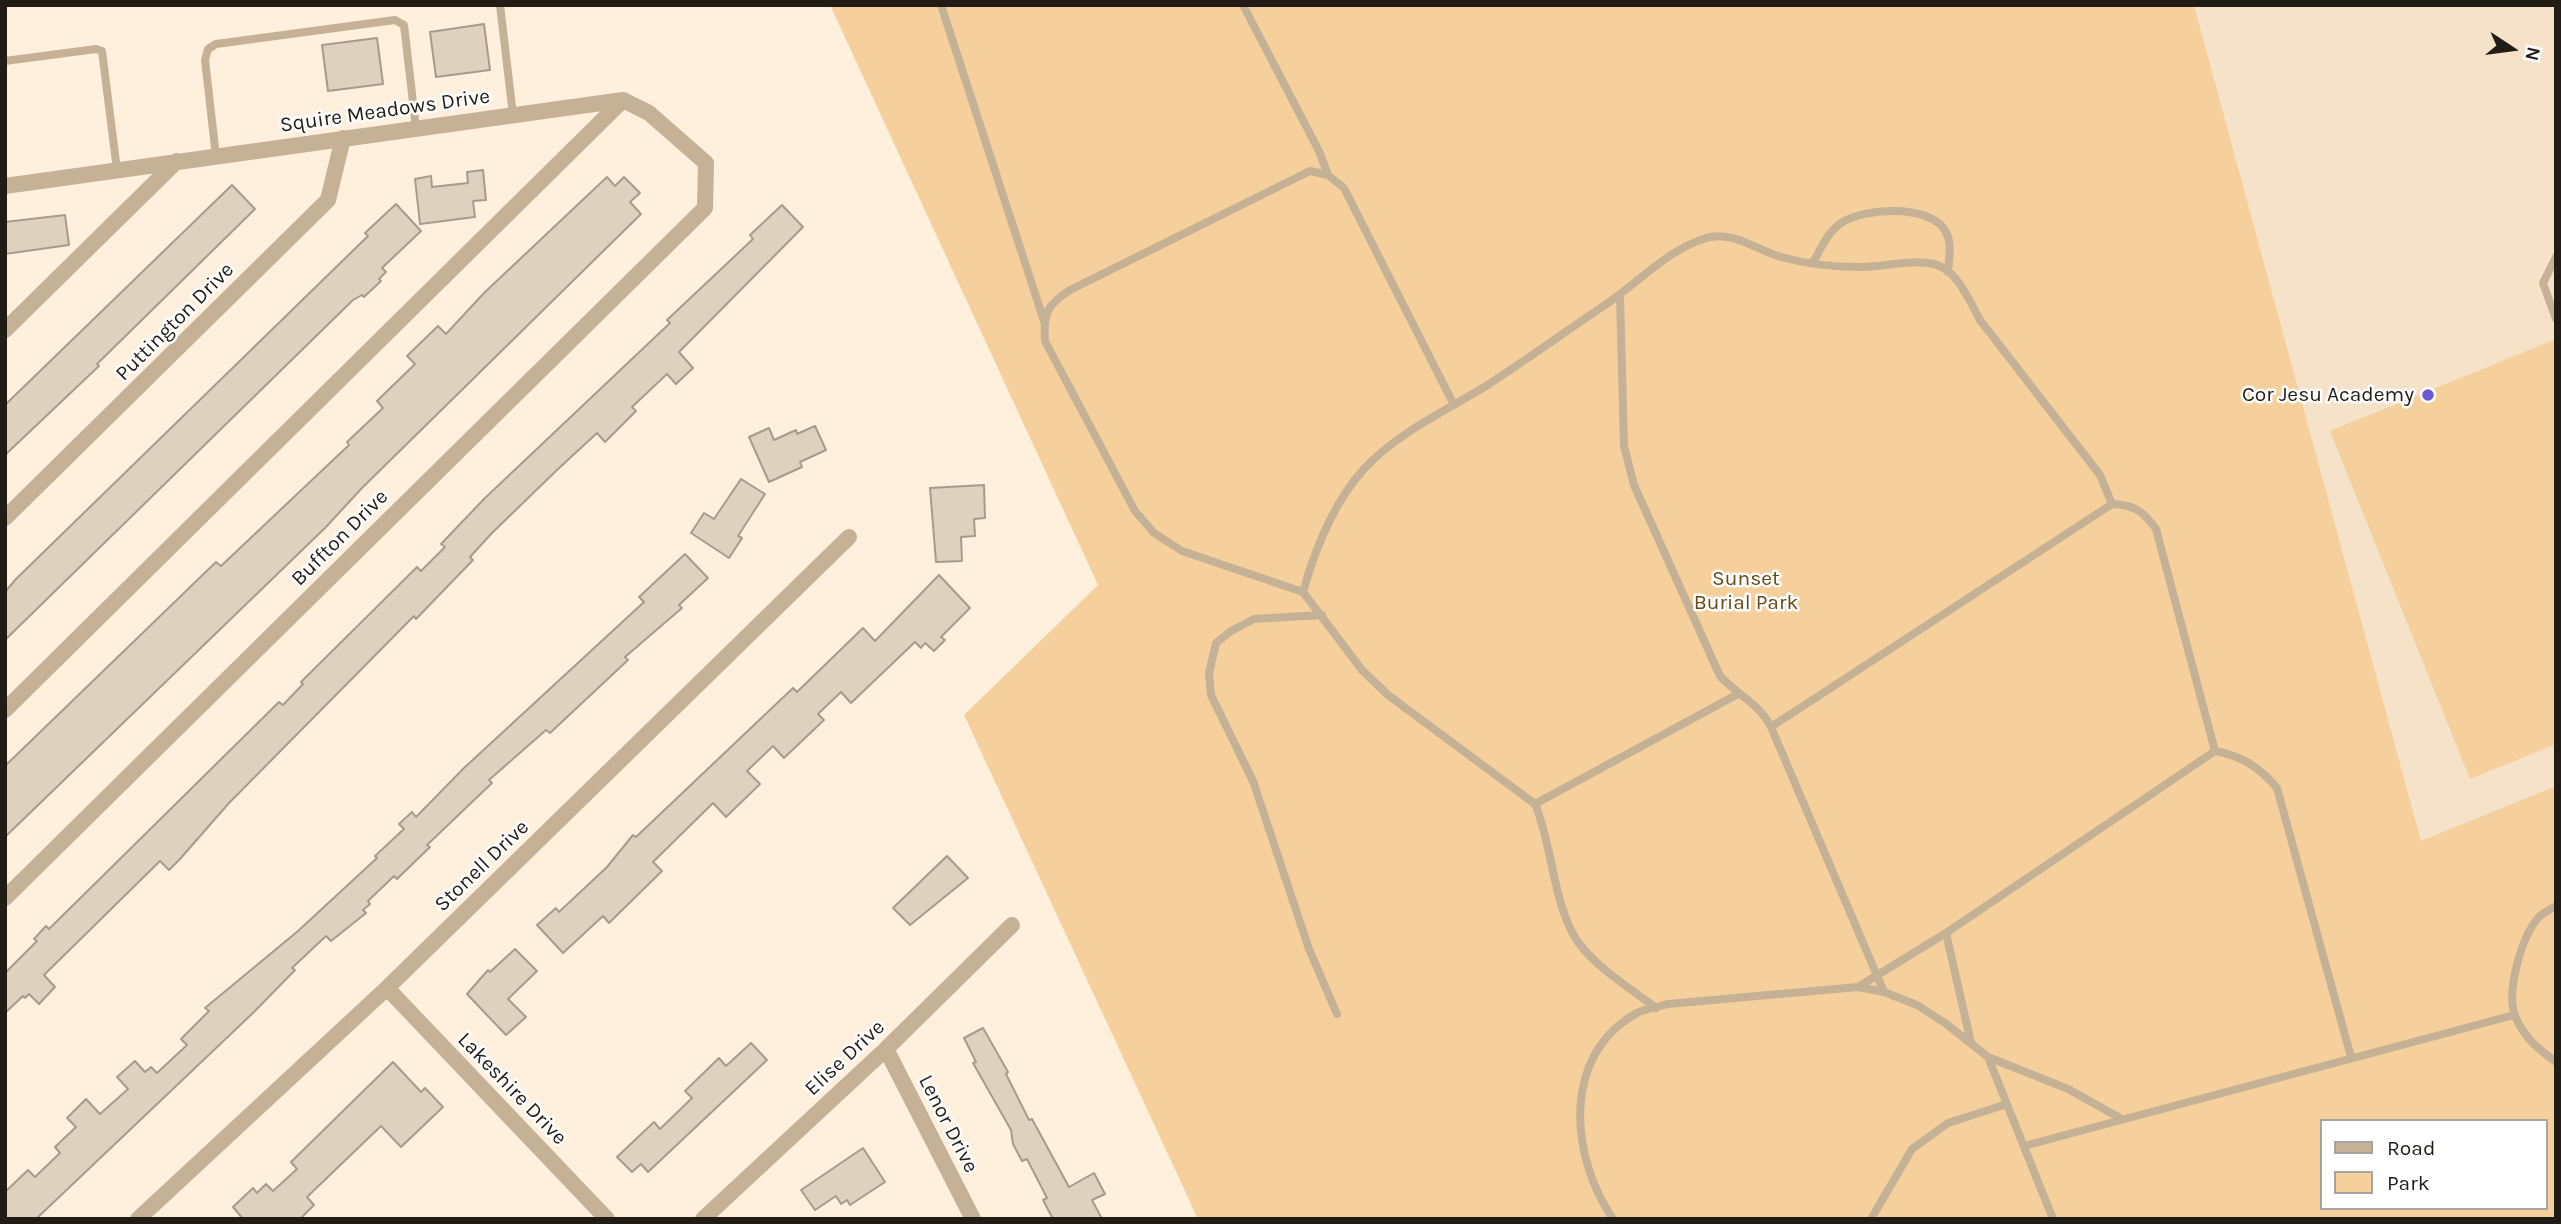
<!DOCTYPE html>
<style>
body{margin:0}
#map{position:relative;width:2561px;height:1224px;overflow:hidden;background:#fef0dd;font-family:Karla,sans-serif}
canvas{display:block}
.frame{position:absolute;inset:0;border:7px solid #211d16;pointer-events:none}
.legend{position:absolute;left:2320px;top:1119px;width:228px;height:91px;box-sizing:border-box;background:#fff;border:2px solid #a6a5a2;margin:0;padding:9px 12px;list-style:none;font-size:21px;color:#211d16}
.legend li{display:flex;align-items:center;gap:14px;height:35px}
.legend b{width:35px;border:2px solid #a6a5a2}
.north{position:absolute;left:2477px;top:14px;width:70px;height:70px;-webkit-text-stroke:5px #fff;paint-order:stroke;rotate:103deg;font-size:19px;font-weight:700;line-height:28px;text-align:center;color:#211d16}
.north::after{content:'';display:block;margin:auto;width:24px;height:32px;background:#211d16;clip-path:polygon(50% 0,100% 100%,50% 72%,0 100%)}
</style>
<div id="map">
<canvas width="2561" height="1224"></canvas>
<div class="frame"></div>
<ul class="legend">
<li><b style="height:9px;background:#c5b195"></b>Road</li>
<li><b style="height:19px;background:#f5d09d"></b>Park</li>
</ul>
<div class="north">N</div>
</div>
<script>
const ctx = document.querySelector('canvas').getContext('2d');
ctx.lineJoin = 'round';
function paint(path, color) {
  ctx.fillStyle = color;
  ctx.fill(path, 'evenodd');
}
function strokePath(path, color, width, dash) {
  ctx.strokeStyle = color;
  ctx.lineWidth = width;
  ctx.lineCap = dash ? 'butt' : 'round';
  ctx.setLineDash(dash || []);
  ctx.stroke(path);
}
function write(font, color, halo, rows, align = 'center') {
  ctx.font = font + ' Karla,sans-serif';
  ctx.lineWidth = 5;
  ctx.setLineDash([]);
  ctx.textBaseline = 'middle';
  ctx.strokeStyle = halo;
  ctx.fillStyle = color;
  for (const [text, x, y, turn = 0] of rows) {
    ctx.save();
    ctx.translate(x, y);
    ctx.rotate((+turn || 0) * Math.PI / 180);
    ctx.textAlign = isNaN(turn) ? turn : align;
    if (halo) ctx.strokeText(text, 0, 0);
    ctx.fillText(text, 0, 0);
    ctx.restore();
  }
}
const built = new Path2D(`
 M 2194,5 L 2556,5 L 2556,786 L 2421,842 Z`);
const green = new Path2D(`
 M 830,5 L 2194,5 L 2421,841 L 2556,786 L 2556,1219 L 1198,1219 L 964,715 L 1098,585 ZM 2321,1121 L 2545,1121 L 2545,1208 L 2321,1208 Z
 M 2556,339 L 2556,744 L 2470,779 L 2330,431 Z`);
const building = new Path2D(`
 M 484,24 L 490,70 L 436,77 L 430,32 Z
 M 377,38 L 383,84 L 328,91 L 322,45 Z
 M 483,170 L 486,200 L 473,201 L 475,217 L 420,224 L 415,179 L 431,176 L 432,187 L 468,183 L 467,172 Z
 M 607,177 L 615,186 L 624,177 L 640,193 L 630,202 L 641,214 L 362,488 L 325,528 L 5,837 L 5,766 L 216,562 L 221,566 L 349,445 L 347,442 L 383,408 L 377,401 L 415,364 L 407,356 L 438,326 L 446,334 L 484,293 Z
 M 232,185 L 255,209 L 97,364 L 99,366 L 5,455 L 5,405 Z
 M 396,204 L 421,231 L 382,268 L 386,272 L 379,279 L 381,281 L 364,297 L 362,295 L 353,300 L 5,640 L 5,592 L 16,579 L 368,236 L 365,233 Z
 M 782,205 L 803,227 L 679,352 L 693,368 L 676,384 L 667,374 L 632,407 L 636,411 L 605,442 L 597,433 L 557,470 L 492,533 L 470,557 L 473,560 L 416,619 L 414,616 L 229,803 L 180,859 L 169,870 L 160,861 L 44,975 L 55,987 L 39,1004 L 29,994 L 25,998 L 23,996 L 5,1013 L 5,973 L 37,941 L 34,939 L 46,926 L 49,929 L 279,702 L 283,705 L 303,684 L 301,682 L 417,567 L 421,571 L 445,547 L 441,544 L 485,498 L 670,323 L 667,320 L 753,239 L 750,235 Z
 M 65,215 L 69,245 L 5,254 L 5,222 Z
 M 815,426 L 826,450 L 800,462 L 802,467 L 769,482 L 749,437 L 769,428 L 774,440 L 796,430 L 797,434 Z
 M 741,479 L 765,494 L 738,536 L 742,538 L 729,558 L 691,533 L 704,513 L 714,519 Z
 M 984,485 L 985,518 L 974,519 L 975,536 L 961,537 L 962,561 L 936,562 L 930,488 Z
 M 685,554 L 708,578 L 679,605 L 682,608 L 625,657 L 628,660 L 550,733 L 546,730 L 489,780 L 492,783 L 427,845 L 430,847 L 397,879 L 394,876 L 368,901 L 370,904 L 363,910 L 366,913 L 331,941 L 326,936 L 292,968 L 295,970 L 254,1012 L 36,1219 L 5,1219 L 5,1192 L 28,1170 L 35,1177 L 60,1153 L 55,1147 L 76,1127 L 67,1118 L 86,1099 L 100,1114 L 128,1089 L 117,1077 L 135,1061 L 145,1072 L 151,1067 L 157,1073 L 187,1045 L 181,1039 L 209,1011 L 205,1008 L 298,931 L 377,858 L 375,856 L 404,829 L 399,824 L 412,812 L 416,817 L 464,768 L 644,602 L 639,597 Z
 M 939,575 L 970,608 L 941,637 L 945,640 L 934,651 L 925,643 L 921,648 L 915,642 L 851,703 L 841,692 L 818,714 L 824,720 L 784,758 L 773,746 L 747,771 L 760,784 L 726,817 L 713,803 L 653,862 L 662,871 L 609,923 L 603,916 L 563,953 L 537,925 L 556,908 L 559,912 L 607,867 L 633,835 L 636,837 L 793,688 L 797,692 L 863,628 L 875,641 Z
 M 947,856 L 968,878 L 910,925 L 893,908 Z
 M 515,949 L 537,971 L 508,999 L 526,1017 L 506,1035 L 467,994 L 488,970 L 490,972 Z
 M 983,1028 L 1008,1072 L 1006,1074 L 1029,1120 L 1032,1119 L 1069,1187 L 1094,1173 L 1105,1194 L 1092,1200 L 1102,1219 L 1053,1219 L 1043,1200 L 1047,1198 L 1027,1159 L 1022,1161 L 1013,1144 L 1011,1130 L 973,1063 L 976,1062 L 964,1038 Z
 M 751,1043 L 767,1060 L 648,1172 L 641,1164 L 632,1172 L 617,1157 L 654,1122 L 660,1129 L 692,1098 L 685,1091 L 719,1058 L 726,1066 Z
 M 393,1062 L 421,1092 L 425,1088 L 443,1107 L 401,1147 L 381,1126 L 307,1197 L 314,1205 L 300,1219 L 243,1219 L 233,1207 L 253,1188 L 257,1193 L 266,1184 L 273,1191 L 297,1169 L 291,1162 Z
 M 863,1148 L 885,1182 L 850,1205 L 847,1200 L 841,1204 L 836,1196 L 815,1210 L 801,1190 Z`);
const service = new Path2D(`
 M 500,5 L 513,115
 M 941,5 L 1044,321
 M 1243,5 L 1319,151 L 1328,175
 M 5,61 L 96,49 L 102,51 L 117,170
 M 216,156 L 205,60 L 208,49 L 216,44 L 395,20 L 404,25 L 416,128
 M 2556,257 L 2543,283 L 2556,319
 M 1813,263 C 1821,248 1827,233 1841,223 C 1863,208 1927,204 1944,229 C 1953,241 1949,257 1948,272
 M 1620,295 L 1624,446 L 1634,485 L 1720,676 C 1737,695 1759,703 1771,727 L 1884,992
 M 1454,405 L 1344,188 L 1328,175 L 1310,171 L 1070,290 C 1047,305 1043,313 1045,341 L 1135,511 L 1154,533 L 1182,551 L 1303,592 L 1362,670 L 1388,695 L 1535,804 C 1553,846 1553,906 1578,942 C 1598,969 1630,988 1656,1008
 M 1303,592 C 1315,549 1333,503 1364,469 C 1397,433 1445,411 1486,386 C 1526,360 1565,332 1605,305 C 1638,283 1667,250 1706,238 C 1732,230 1757,250 1781,257 C 1806,264 1834,267 1860,267 C 1884,267 1911,259 1934,264 C 1957,269 1970,302 1980,320 L 2100,475 L 2112,504
 M 1322,615 L 1254,619 L 1231,631 L 1216,643 L 1209,673 L 1211,695 L 1253,781 L 1309,949 L 1337,1014
 M 1771,727 L 2112,504 C 2135,505 2143,511 2156,529 L 2215,751
 M 1535,804 L 1738,694
 M 2556,906 C 2550,910 2542,913 2538,918 C 2521,938 2505,994 2516,1018 C 2525,1038 2538,1049 2556,1062
 M 1946,933 L 1971,1043
 M 1858,987 L 1946,933 L 2215,751 C 2242,756 2259,767 2277,788 L 2351,1057
 M 1988,1057 L 2068,1089 L 2122,1119
 M 2024,1146 L 2514,1015
 M 1613,1219 C 1570,1156 1561,1055 1637,1013 C 1646,1008 1659,1007 1668,1004 L 1858,987 L 1884,992 L 1917,1005 L 1945,1023 L 1988,1057 L 2053,1219
 M 1871,1219 L 1912,1149 L 1948,1123 L 2007,1104`);
const minor = new Path2D(`
 M 5,186 L 623,100 L 649,113 L 706,163 L 705,208 L 5,898
 M 5,330 L 177,161
 M 5,518 L 328,200 L 343,138
 M 5,710 L 623,100
 M 387,988 L 607,1219
 M 886,1049 L 973,1219
 M 138,1219 L 387,988 L 849,537
 M 703,1219 L 886,1049 L 1012,925`);
const markers = [
 [2428,395,7,"#6b57d1"]
];
const streetNames = [
 ["Squire Meadows Drive",385,111,-8],
 ["Puttington Drive",175,322,-45],
 ["Buffton Drive",340,538,-45],
 ["Stonell Drive",482,866,-44],
 ["Elise Drive",845,1058,-43],
 ["Lakeshire Drive",512,1089,46],
 ["Lenor Drive",948,1124,63]
];
const poiNames = [
 ["Cor Jesu Academy",2414,395]
];
const parkNames = [
 ["Sunset",1746,579],
 ["Burial Park",1746,603]
];
paint(built, '#f5e2c9');
paint(green, '#f5d09d');
paint(building, '#ded1be');
strokePath(building, '#a89b8a', 2);
strokePath(service, '#c5b195', 8);
strokePath(minor, '#c5b195', 16);
for (const [x, y, r, color] of markers) {
  const dot = new Path2D();
  dot.arc(x, y, r, 0, 2 * Math.PI);
  ctx.fillStyle = color;
  ctx.fill(dot);
  strokePath(dot, '#fff', 2.5);
}
write('21px', '#211d16', '#fff', streetNames);
write('21px', '#211d16', '#fff', poiNames, 'right');
write('21px', '#674816', '#fff', parkNames);
</script>
